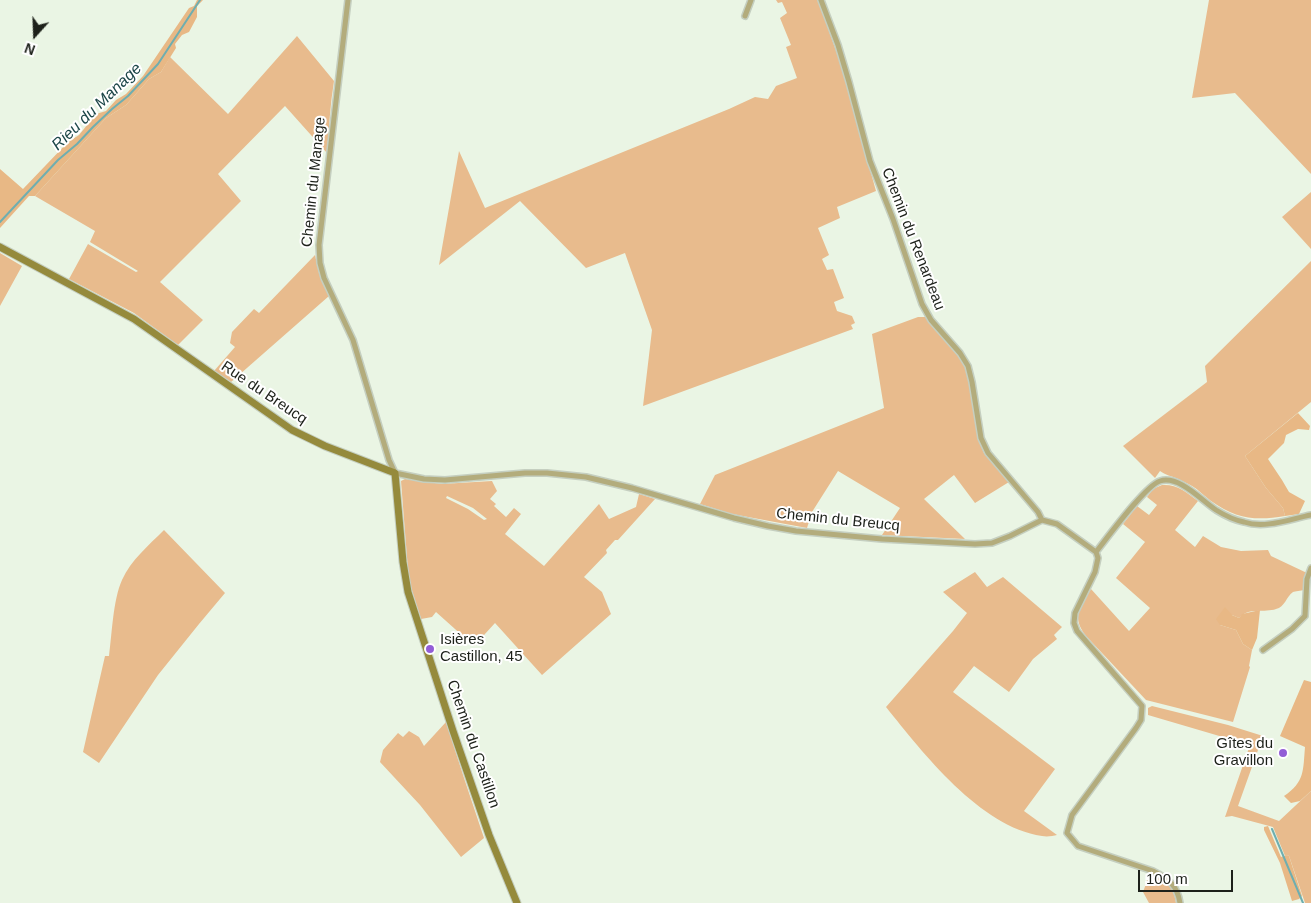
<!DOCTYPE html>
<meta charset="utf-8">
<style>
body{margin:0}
#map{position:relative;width:1311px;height:903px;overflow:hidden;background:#eaf5e4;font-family:Helvetica,sans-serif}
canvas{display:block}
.north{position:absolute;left:10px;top:10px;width:50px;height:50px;-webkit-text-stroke:4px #fff;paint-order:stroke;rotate:200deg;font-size:14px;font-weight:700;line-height:20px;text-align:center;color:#1d211a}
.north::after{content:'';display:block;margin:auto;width:18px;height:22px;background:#1d211a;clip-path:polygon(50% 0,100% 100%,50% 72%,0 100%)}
.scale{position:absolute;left:1138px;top:870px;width:95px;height:22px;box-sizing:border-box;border:2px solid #1d211a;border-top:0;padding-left:6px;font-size:15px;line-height:18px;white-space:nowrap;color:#1d211a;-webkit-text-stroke:4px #fff;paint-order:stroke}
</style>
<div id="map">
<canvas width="1311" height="903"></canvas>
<div class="north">N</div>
<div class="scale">100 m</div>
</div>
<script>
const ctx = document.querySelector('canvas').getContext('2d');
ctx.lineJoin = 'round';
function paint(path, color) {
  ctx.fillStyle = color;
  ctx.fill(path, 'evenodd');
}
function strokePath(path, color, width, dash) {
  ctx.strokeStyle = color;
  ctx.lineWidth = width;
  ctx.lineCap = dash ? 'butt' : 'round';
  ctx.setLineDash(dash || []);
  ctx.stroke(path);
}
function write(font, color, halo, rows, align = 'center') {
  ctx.font = font + ' Helvetica,sans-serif';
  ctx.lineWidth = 4;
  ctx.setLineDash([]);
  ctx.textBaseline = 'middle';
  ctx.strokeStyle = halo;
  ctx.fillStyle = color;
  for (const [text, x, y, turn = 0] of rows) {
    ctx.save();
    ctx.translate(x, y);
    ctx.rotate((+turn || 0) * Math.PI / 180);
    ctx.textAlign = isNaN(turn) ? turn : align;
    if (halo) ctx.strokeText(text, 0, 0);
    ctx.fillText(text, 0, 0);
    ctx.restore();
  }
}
const green = new Path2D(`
 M 776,0 L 818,0 L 840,62 L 876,191 L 837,207 L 840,218 L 818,228 L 829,255 L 822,259 L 827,270 L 833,269 L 844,298 L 834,302 L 837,311 L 852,316 L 855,323 L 851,325 L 853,329 L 643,406 L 652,330 L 625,253 L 586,268 L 520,201 L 439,265 L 459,151 L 485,208 L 729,109 L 755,97 L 768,99 L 776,86 L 797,78 L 786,47 L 791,45 L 780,18 L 787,13 L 782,2 L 778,3 Z
 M 1209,0 L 1311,0 L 1311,174 L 1235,93 L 1192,98 Z
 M 297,36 L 334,81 C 330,105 329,129 327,153 L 285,106 L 218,174 L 241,201 L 160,282 L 203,320 L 178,345 L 134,313 L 69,279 L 88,244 L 136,272 L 138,271 L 90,242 L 95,231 L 35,196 L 106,118 L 126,105 L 149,79 L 161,72 L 170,57 L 228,114 Z
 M 1311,192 L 1311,249 L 1282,217 Z
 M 0,253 L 22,266 L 0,306 Z
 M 315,255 L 319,273 L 329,296 L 231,382 L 214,371 L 235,347 L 230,343 L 232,332 L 254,309 L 259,313 Z
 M 1311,261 L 1311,402 L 1245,456 L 1266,488 L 1283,508 L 1285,516 C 1256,521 1236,519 1211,501 C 1204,496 1199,490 1192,486 C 1188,484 1183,481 1178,479 C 1172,476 1165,475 1160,471 L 1155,478 L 1123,446 L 1207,382 L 1205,366 Z
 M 918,317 L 925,317 L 957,353 L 966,369 L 968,377 L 980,444 L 984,453 L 1009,482 L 975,503 L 954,475 L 924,499 L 965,539 L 882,535 L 900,508 L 838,471 L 812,512 L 807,528 L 732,514 L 700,504 L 715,475 L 884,408 L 872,334 Z
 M 405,479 L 442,484 L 492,481 L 497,491 L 490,499 L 496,504 L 494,506 L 506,517 L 514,508 L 521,514 L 505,534 L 544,566 L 599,504 L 609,519 L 636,507 L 639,494 L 655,499 L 618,540 L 615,540 L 606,550 L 607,553 L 584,577 L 602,592 L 611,614 L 542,675 L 495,623 L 474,646 L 436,612 L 432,617 L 421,619 L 410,584 L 408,570 L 401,481 ZM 447,496 L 473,508 L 487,519 L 484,520 L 468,509 L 446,498 Z
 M 1162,485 C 1177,484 1186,492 1198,501 L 1175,530 L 1195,547 L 1203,536 L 1221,547 L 1241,551 L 1268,550 L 1271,556 L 1307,573 L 1304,580 L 1304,590 C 1301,591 1295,591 1293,592 C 1286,597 1285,607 1276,609 C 1265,613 1248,607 1239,618 L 1232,615 L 1220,625 L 1236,630 L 1243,644 L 1252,650 L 1249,666 L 1250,667 L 1233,722 L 1146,700 L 1086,636 C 1071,616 1080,609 1091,589 L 1129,631 L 1150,608 L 1116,578 L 1145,542 L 1123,524 L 1137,506 L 1149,515 L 1157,505 L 1147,497 L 1153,489 Z
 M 164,530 L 225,593 L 199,624 L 158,675 L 99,763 L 83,752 L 105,656 L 109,656 C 112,634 113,600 122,580 C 131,560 149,545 164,530 Z
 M 975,572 L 987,587 L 1003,577 L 1062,627 L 1054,635 L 1057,639 L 1033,659 L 1009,692 L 974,666 L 953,692 L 1055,769 L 1024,811 L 1057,835 C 1053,836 1047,837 1042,836 C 980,827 923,753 886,707 L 953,631 L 967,613 L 943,592 Z
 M 1152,706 L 1228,725 L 1263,736 L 1238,806 L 1279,821 L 1311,791 L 1311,903 L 1305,903 L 1289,856 L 1287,855 L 1285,856 L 1273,827 L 1232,816 L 1225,817 L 1250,745 L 1148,715 L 1148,708 Z
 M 446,722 L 464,778 L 484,838 L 461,857 L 420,805 L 380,762 L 383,750 L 398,733 L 403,737 L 409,731 L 419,737 L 424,746 Z
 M 1150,873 C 1164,879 1174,886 1176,903 L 1149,903 L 1143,892 Z`);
const forest = new Path2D(`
 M 197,0 L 203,0 L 197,6 L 197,17 L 189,32 L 182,35 L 175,44 L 176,48 L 161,72 L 149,79 L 126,105 L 106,118 L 35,196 L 29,196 L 0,228 L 0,169 L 23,189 L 68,142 L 79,135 L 96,114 L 106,111 L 116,100 L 126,94 L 143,76 L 189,8 L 194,6 Z
 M 1298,413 L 1310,426 L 1309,430 L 1298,429 L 1286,435 L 1284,443 L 1268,459 L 1282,480 L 1289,492 L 1305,501 L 1299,514 L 1285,516 L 1283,508 L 1266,488 L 1245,456 Z
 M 1225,607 L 1232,615 L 1239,618 L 1242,614 L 1260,610 L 1257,638 L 1252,650 L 1243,644 L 1236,630 L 1220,625 L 1216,619 Z
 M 1304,680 L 1311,682 L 1311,791 L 1300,801 L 1291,803 L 1284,796 C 1305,782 1303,770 1305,747 L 1280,736 Z
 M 1268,826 L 1281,857 L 1287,855 L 1289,856 L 1302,896 L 1299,899 L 1292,901 L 1280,863 L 1264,830 L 1264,827 Z`);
const stream = new Path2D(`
 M 0,222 L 58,160 L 77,144 L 93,127 L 112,109 L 128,96 L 158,64 L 200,0
 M 1272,829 L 1303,903`);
const street = new Path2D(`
 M 348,0 L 319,245 L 320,263 L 324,278 L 353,340 L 389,460 L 395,473 L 424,479 L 445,480 L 525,473 L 547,473 L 586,477 L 632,488 L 734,518 L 768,526 L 796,531 L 882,539 L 975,544 L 992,543 L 1010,536 L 1042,520 L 1057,524 L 1096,552
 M 821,0 L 838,45 L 849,82 L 870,161 L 893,219 L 922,304 L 931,320 L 960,353 L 968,366 L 972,382 L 981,438 L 988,453 L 1038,512 L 1042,520
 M 745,16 L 751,0
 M 1096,552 L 1098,558 L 1095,572 L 1075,613 L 1074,623 L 1077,631 L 1142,706 L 1141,720 L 1136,728 L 1072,815 L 1067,833 L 1078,846 L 1153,871 C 1169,879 1177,885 1180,903
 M 1096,552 C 1108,537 1145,486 1160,481 C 1179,475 1201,500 1216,510 C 1224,515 1234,520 1244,522 C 1265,529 1290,519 1311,515
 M 1263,650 L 1292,629 L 1305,616 L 1307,579 L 1311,568`);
const secondary = new Path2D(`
 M 0,247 L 134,319 L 292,430 L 325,446 L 395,473 L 403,562 L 408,592 L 453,731 L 489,835 L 517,903`);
const markers = [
 [430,649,5,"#925dd6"],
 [1283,753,5,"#925dd6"]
];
const streetNames = [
 ["Chemin du Manage",314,182,-84],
 ["Chemin du Renardeau",913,239,69],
 ["Rue du Breucq",264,393,34],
 ["Chemin du Breucq",838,520,6],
 ["Chemin du Castillon",473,744,71]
];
const poiNames = [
 ["Isières",440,640],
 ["Castillon, 45",440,657],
 ["Gîtes du",1273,744,"right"],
 ["Gravillon",1273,761,"right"]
];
const waterNames = [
 ["Rieu du Manage",97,107,-44]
];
paint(green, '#e8bb8d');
paint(forest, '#e8b885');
strokePath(stream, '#6eaeb0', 2);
strokePath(street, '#c5cfc0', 8);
strokePath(secondary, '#c5cfc0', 9);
strokePath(street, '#b3ac7c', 5);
strokePath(secondary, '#958a3c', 7);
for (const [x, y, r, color] of markers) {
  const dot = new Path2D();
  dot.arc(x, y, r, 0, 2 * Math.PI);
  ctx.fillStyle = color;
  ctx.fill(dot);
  strokePath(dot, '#fff', 2);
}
write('15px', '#1d211a', '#fff', streetNames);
write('15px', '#1d211a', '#fff', poiNames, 'left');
write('italic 16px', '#1d4749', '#fff', waterNames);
</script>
